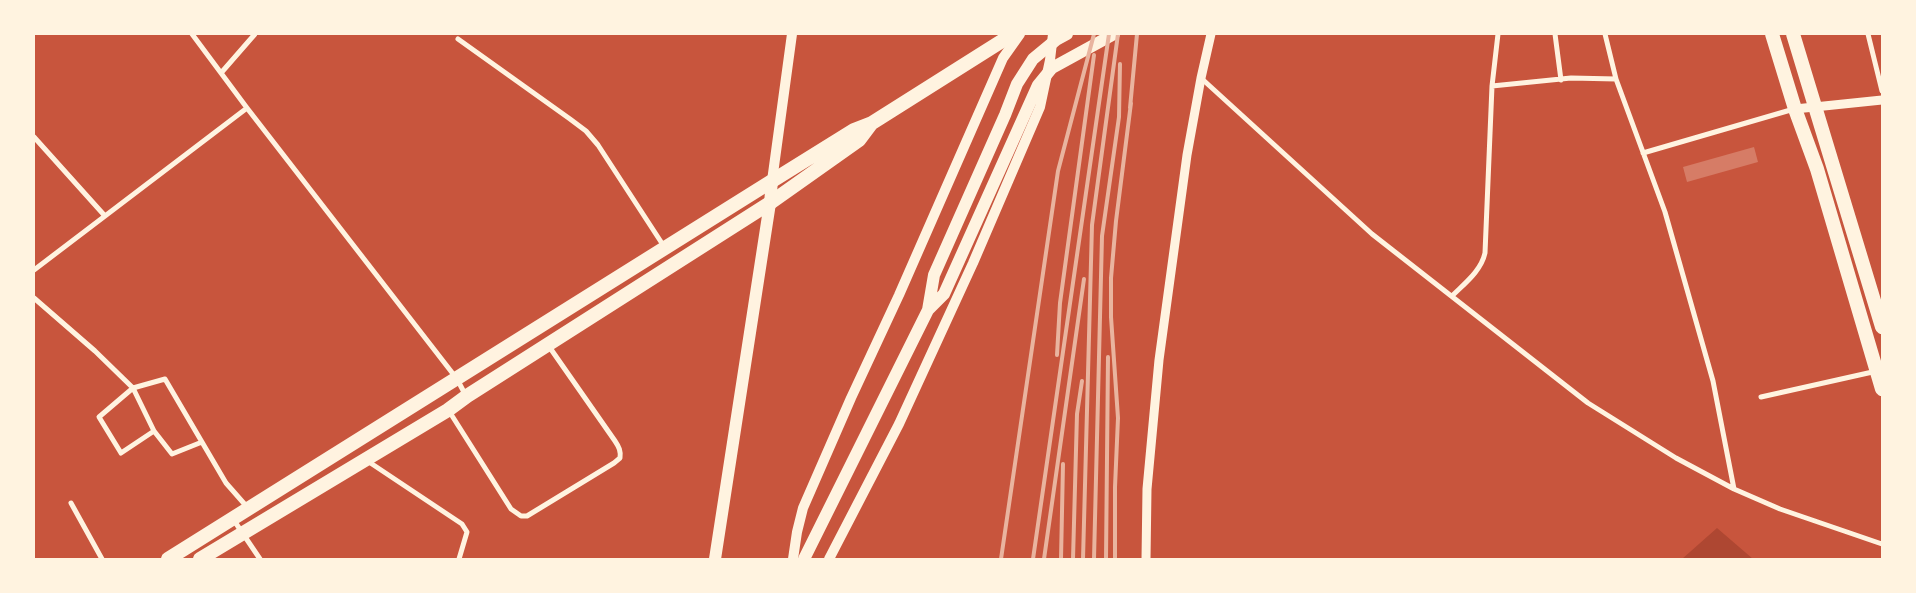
<!DOCTYPE html>
<style>
body{margin:0}
#map{position:relative;width:1916px;height:593px;overflow:hidden;background:#c8553d;font-family:Quicksand,sans-serif}
canvas{display:block}
.frame{position:absolute;inset:0;border:35px solid #fff3e0;pointer-events:none}
</style>
<div id="map">
<canvas width="1916" height="593"></canvas>
<div class="frame"></div>
</div>
<script>
const ctx = document.querySelector('canvas').getContext('2d');
ctx.lineJoin = 'round';
function paint(path, color) {
  ctx.fillStyle = color;
  ctx.fill(path, 'evenodd');
}
function strokePath(path, color, width, dash) {
  ctx.strokeStyle = color;
  ctx.lineWidth = width;
  ctx.lineCap = dash ? 'butt' : 'round';
  ctx.setLineDash(dash || []);
  ctx.stroke(path);
}
const green = new Path2D(`
 M 1717,528 L 1753,559 L 1682,559 Z`);
const building = new Path2D(`
 M 1754,147 L 1758,162 L 1687,182 L 1683,167 Z`);
const minor = new Path2D(`
 M 192,34 L 247,108 L 457,379 L 466,396
 M 1555,34 L 1561,80
 M 1605,34 L 1616,79 L 1665,212 L 1713,381 L 1734,489
 M 1868,34 L 1882,91
 M 458,39 L 570,119 L 586,131 L 598,145 L 665,248
 M 221,73 L 255,34
 M 1201,78 L 1372,234 L 1588,403 L 1676,458 L 1734,489 L 1780,509 L 1882,544
 M 1492,86 L 1571,78 L 1616,79
 M 34,137 L 105,216
 M 1643,153 L 1794,109
 M 34,270 L 247,108
 M 1452,296 C 1465,283 1481,271 1485,253 L 1492,86 L 1498,34
 M 34,298 L 95,351 L 133,388 L 154,431 L 172,454 L 202,442
 M 1761,397 L 1877,371
 M 449,411 L 511,509 L 521,516 L 527,516 L 614,463 L 620,458 C 621,451 619,447 615,441 L 548,345
 M 154,431 L 121,453 L 99,417 L 133,388 L 165,379 L 226,483 L 248,508
 M 366,460 L 462,524 L 467,532 L 459,559
 M 71,503 L 102,559
 M 233,519 L 260,559`);
const tertiary = new Path2D(`
 M 1795,109 L 1882,100
 M 1146,559 L 1147,489 L 1159,360 L 1187,155 L 1201,78 L 1211,34`);
const secondary = new Path2D(`
 M 772,181 L 792,34
 M 793,559 L 797,532 L 803,508 L 851,398 L 899,295 L 1003,58 L 1020,34
 M 829,559 L 899,424 L 973,263 L 1040,107 L 1050,60 L 1053,34`);
const primary = new Path2D(`
 M 928,310 L 944,294 L 1038,85 L 1052,68 L 1114,34
 M 715,559 L 770,203 L 772,181
 M 804,559 L 928,310 L 934,275 L 1005,115 L 1017,84 L 1033,59 L 1056,40 L 1067,34`);
const trunk = new Path2D(`
 M 1772,34 L 1795,109 L 1817,169 L 1882,389
 M 1793,34 L 1882,327
 M 168,559 L 772,181 L 854,130 L 872,123 L 1013,34
 M 200,559 L 448,410 L 467,396 L 770,203 L 859,140 L 871,124`);
const rail = new Path2D(`
 M 1130,108 L 1137,34
 M 1057,355 L 1060,303 L 1094,55
 M 1001,559 L 1058,171 L 1094,34
 M 1033,559 L 1109,34
 M 1044,559 L 1084,279
 M 1061,559 L 1063,464
 M 1073,559 L 1077,414 L 1082,381
 M 1083,559 L 1092,225 L 1118,34
 M 1094,559 L 1102,236 L 1119,117 L 1120,64
 M 1106,559 L 1108,357
 M 1115,559 L 1115,487 L 1118,418 L 1111,317 L 1111,278 L 1116,221 L 1131,103`);
paint(green, '#ae4732');
paint(building, '#d67c66');
strokePath(minor, '#fff3e0', 5);
strokePath(tertiary, '#fff3e0', 9);
strokePath(secondary, '#fff3e0', 10);
strokePath(primary, '#fff3e0', 12);
strokePath(trunk, '#fff3e0', 14);
strokePath(rail, '#e9b49f', 4);
</script>
